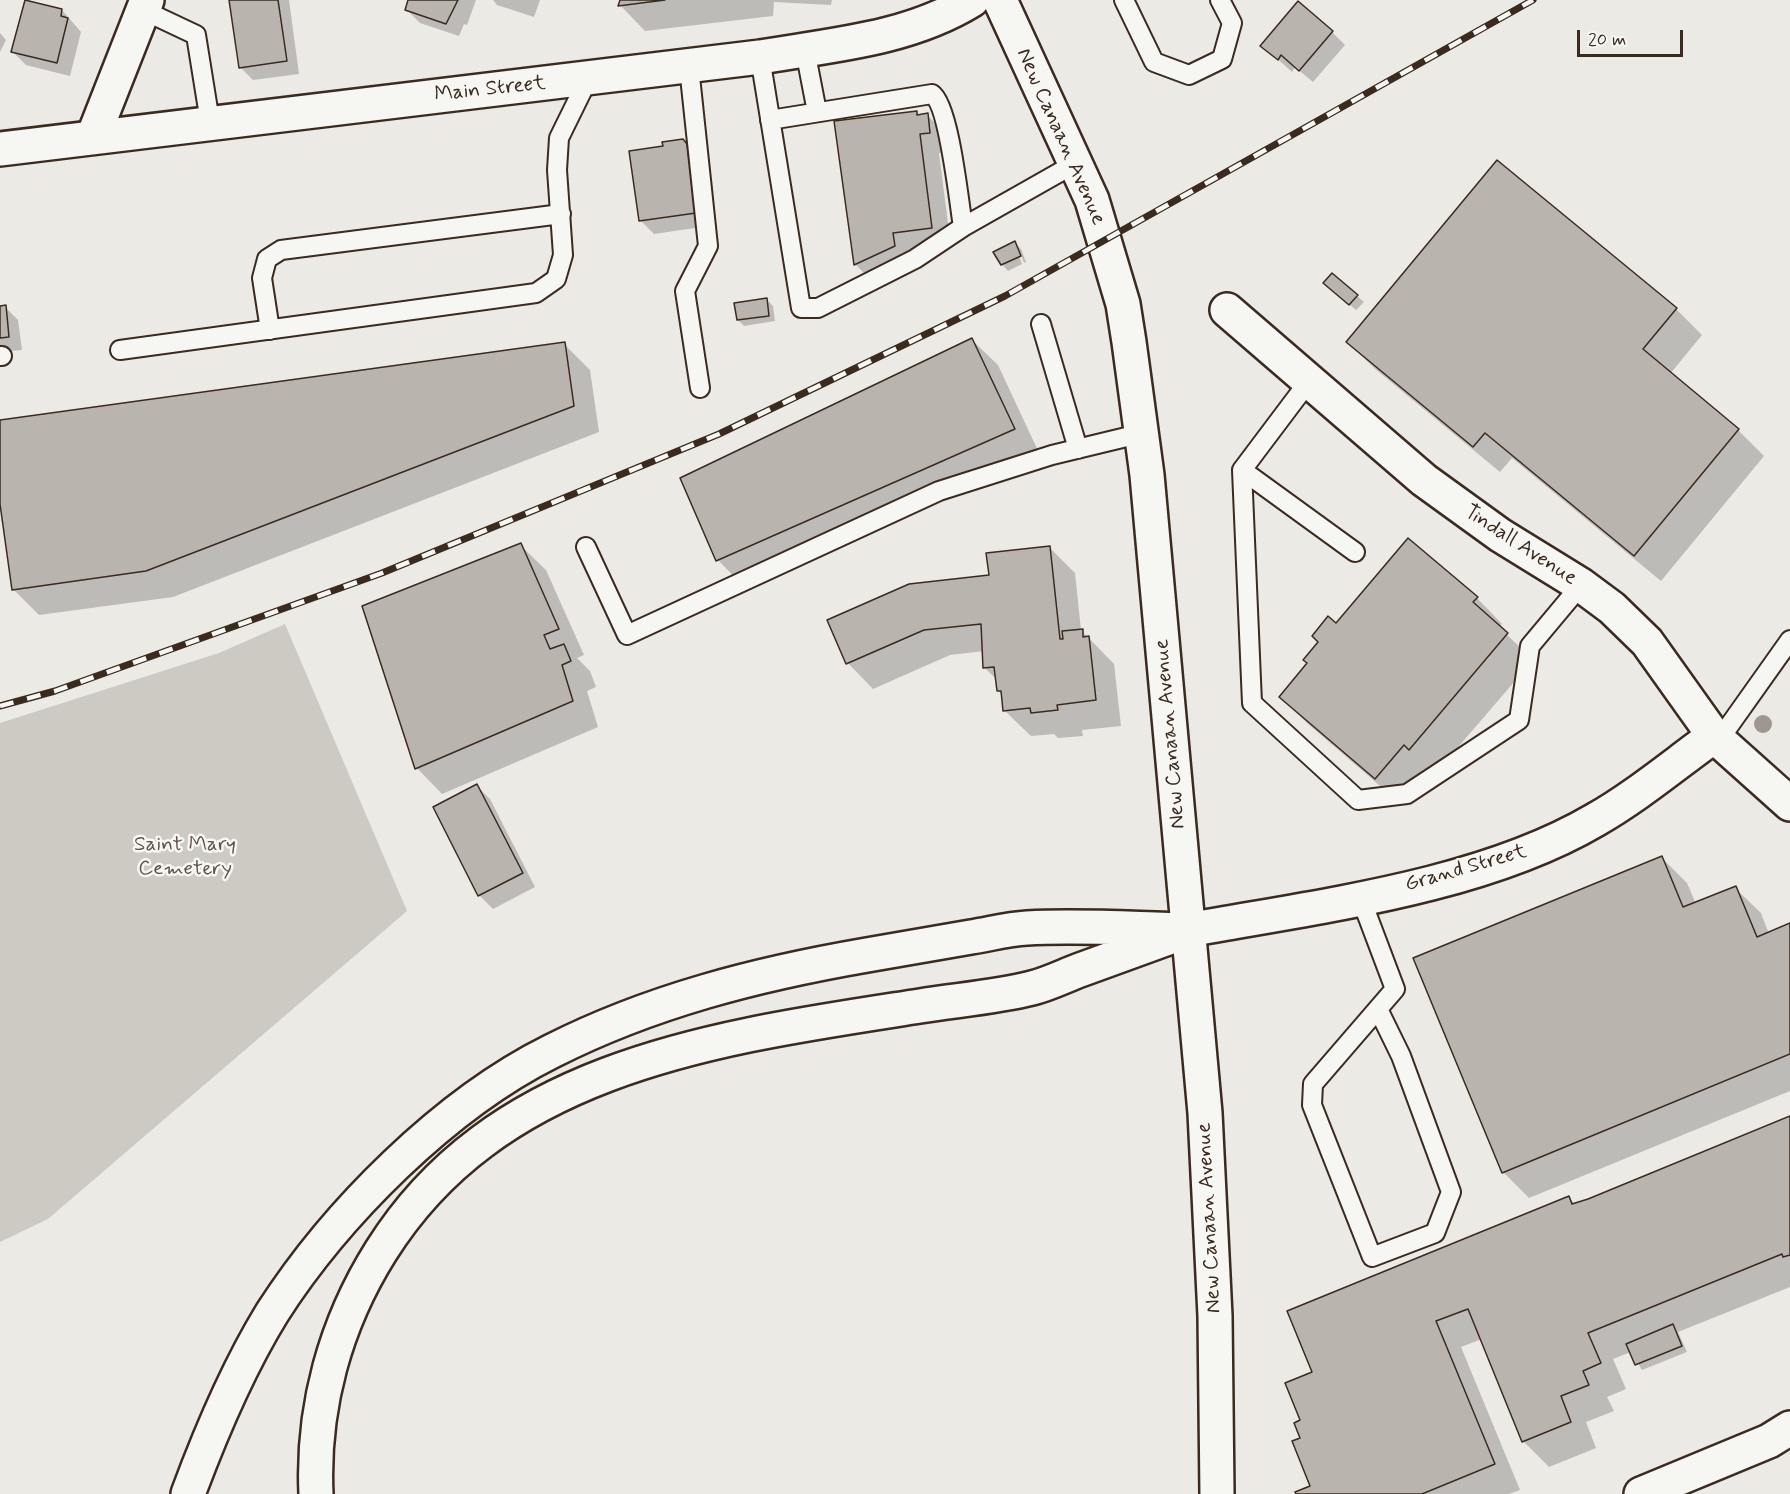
<!DOCTYPE html>
<style>
body{margin:0}
#map{position:relative;width:1790px;height:1494px;overflow:hidden;background:#ebeae5;font-family:Mynerve,sans-serif}
canvas{display:block}
.scale{position:absolute;left:1577px;top:30px;width:106px;height:27px;box-sizing:border-box;border:3px solid #3b2a1e;border-top:0;padding-left:8px;font-size:18px;line-height:21px;white-space:nowrap;color:#3b2a1e;-webkit-text-stroke:4px #f6f6f2;paint-order:stroke}
</style>
<div id="map">
<canvas width="1790" height="1494"></canvas>
<div class="scale">20 m</div>
</div>
<script>
const ctx = document.querySelector('canvas').getContext('2d');
ctx.lineJoin = 'round';
function paint(path, color) {
  ctx.fillStyle = color;
  ctx.fill(path, 'evenodd');
}
function strokePath(path, color, width, dash) {
  ctx.strokeStyle = color;
  ctx.lineWidth = width;
  ctx.lineCap = dash ? 'butt' : 'round';
  ctx.setLineDash(dash || []);
  ctx.stroke(path);
}
function write(font, color, halo, rows, align = 'center') {
  ctx.font = font + ' Mynerve,sans-serif';
  ctx.lineWidth = 5;
  ctx.setLineDash([]);
  ctx.textBaseline = 'middle';
  ctx.strokeStyle = halo;
  ctx.fillStyle = color;
  for (const [text, x, y, turn = 0] of rows) {
    ctx.save();
    ctx.translate(x, y);
    ctx.rotate((+turn || 0) * Math.PI / 180);
    ctx.textAlign = isNaN(turn) ? turn : align;
    if (halo) ctx.strokeText(text, 0, 0);
    ctx.fillText(text, 0, 0);
    ctx.restore();
  }
}
const green = new Path2D(`
 M 285,624 L 407,911 L 48,1219 L 0,1242 L 0,723 L 219,653 Z`);
const shadow = new Path2D(`
 M 230,0 L 289,0 L 299,74 L 253,80 L 240,67 Z
 M 410,0 L 476,0 L 467,25 L 464,24 L 459,36 L 420,23 L 406,9 Z
 M 493,0 L 540,0 L 534,17 L 497,5 Z
 M 621,0 L 832,0 L 831,5 L 774,2 L 773,16 L 645,31 L 620,5 Z
 M 62,10 L 81,32 L 70,76 L 26,65 L 13,52 Z
 M 1332,32 L 1345,45 L 1313,82 L 1295,67 L 1292,72 L 1262,45 Z
 M 0,33 L 6,40 L 0,52 Z
 M 916,112 L 920,116 L 927,115 L 947,135 L 949,152 L 939,153 L 951,247 L 912,252 L 875,284 L 855,264 Z
 M 682,140 L 696,154 L 709,226 L 654,234 L 641,221 L 665,148 Z
 M 1497,162 L 1676,309 L 1702,335 L 1670,374 L 1738,430 L 1764,456 L 1661,581 L 1512,458 L 1500,472 L 1374,368 L 1348,342 Z
 M 1015,243 L 1021,249 L 1026,262 L 1008,271 L 1002,264 ZM 1016,249 L 1019,249 L 1024,263 L 1022,264 Z
 M 1332,275 L 1364,302 L 1356,310 L 1331,289 Z
 M 767,300 L 773,306 L 775,321 L 744,326 L 738,320 Z
 M 0,307 L 5,307 L 18,320 L 22,350 L 0,352 Z
 M 972,340 L 998,365 L 1040,455 L 743,586 L 718,560 Z
 M 564,344 L 590,370 L 599,432 L 173,597 L 39,615 L 13,589 L 0,493 L 0,422 Z
 M 520,545 L 546,570 L 584,655 L 577,658 L 590,671 L 596,687 L 587,691 L 598,727 L 442,794 L 417,768 Z
 M 1049,547 L 1075,573 L 1081,630 L 1114,664 L 1121,726 L 1082,730 L 1083,736 L 1058,738 L 1054,734 L 1031,736 L 1005,711 L 1003,696 L 998,690 L 997,680 L 985,668 L 984,651 L 950,655 L 873,689 L 848,663 L 990,576 Z
 M 1477,598 L 1502,624 L 1499,627 L 1533,660 L 1435,774 L 1401,804 L 1307,723 L 1281,697 L 1336,625 Z
 M 477,786 L 490,799 L 535,887 L 493,909 L 480,896 L 435,808 Z
 M 1661,857 L 1687,883 L 1696,904 L 1735,888 L 1761,913 L 1769,934 L 1790,925 L 1790,1091 L 1529,1198 L 1503,1172 Z
 M 1790,1118 L 1790,1287 L 1678,1332 L 1687,1352 L 1642,1370 L 1631,1352 L 1613,1359 L 1626,1389 L 1607,1397 L 1614,1411 L 1586,1422 L 1596,1448 L 1549,1467 L 1523,1441 L 1482,1339 L 1461,1347 L 1520,1490 L 1509,1494 L 1298,1494 L 1312,1487 L 1302,1439 L 1302,1421 L 1314,1373 L 1569,1198 L 1575,1204 Z`);
const building = new Path2D(`
 M 25,0 L 62,9 L 61,16 L 68,18 L 57,63 L 11,52 Z
 M 229,0 L 278,0 L 287,61 L 239,68 Z
 M 408,0 L 458,0 L 446,24 L 405,10 Z
 M 620,0 L 665,0 L 618,6 Z
 M 1298,1 L 1333,31 L 1299,71 L 1281,55 L 1278,60 L 1260,46 Z
 M 917,111 L 917,115 L 928,113 L 930,133 L 920,134 L 932,228 L 893,233 L 895,246 L 854,265 L 834,121 Z
 M 683,139 L 687,144 L 696,213 L 639,221 L 629,151 L 663,146 L 662,142 Z
 M 1497,160 L 1677,308 L 1643,349 L 1739,429 L 1634,556 L 1485,433 L 1473,447 L 1346,342 Z
 M 1015,241 L 1021,256 L 1001,265 L 993,252 Z
 M 1332,273 L 1358,295 L 1349,305 L 1323,283 Z
 M 767,298 L 769,316 L 737,320 L 734,303 Z
 M 6,305 L 9,337 L 0,338 L 0,306 Z
 M 972,338 L 1015,429 L 716,561 L 680,478 Z
 M 565,342 L 574,406 L 146,571 L 12,590 L 0,504 L 0,420 Z
 M 1408,538 L 1478,597 L 1473,602 L 1508,633 L 1409,750 L 1404,745 L 1375,779 L 1279,697 L 1307,663 L 1303,660 L 1318,642 L 1312,636 L 1328,616 L 1336,623 Z
 M 521,543 L 559,629 L 544,635 L 550,649 L 564,644 L 571,661 L 562,665 L 573,701 L 415,769 L 362,606 Z
 M 1050,546 L 1060,639 L 1063,639 L 1062,631 L 1083,629 L 1083,637 L 1089,636 L 1096,700 L 1057,705 L 1058,710 L 1031,713 L 1030,708 L 1003,711 L 1001,691 L 997,691 L 994,667 L 983,668 L 981,624 L 924,630 L 846,664 L 827,620 L 909,584 L 989,575 L 986,553 Z
 M 477,784 L 523,873 L 478,896 L 433,807 Z
 M 1662,856 L 1683,907 L 1736,886 L 1757,937 L 1790,923 L 1790,1054 L 1502,1173 L 1413,958 Z
 M 1790,1116 L 1790,1255 L 1783,1257 L 1782,1254 L 1588,1333 L 1601,1363 L 1583,1371 L 1589,1385 L 1561,1396 L 1571,1422 L 1522,1442 L 1468,1309 L 1436,1321 L 1495,1464 L 1422,1494 L 1296,1494 L 1295,1492 L 1310,1486 L 1292,1441 L 1300,1438 L 1294,1423 L 1300,1420 L 1285,1383 L 1312,1372 L 1287,1311 L 1569,1196 L 1572,1204 L 1588,1199 Z
 M 1673,1324 L 1682,1346 L 1635,1365 L 1626,1344 Z`);
const service = new Path2D(`
 M 1124,0 L 1154,62 L 1189,75 L 1222,59 L 1232,23 L 1220,0
 M 143,10 L 196,35 L 210,122
 M 805,50 L 817,112
 M 760,57 L 801,308 L 818,308 L 915,259 L 963,227 L 1076,163
 M 689,67 L 708,246 L 685,291 L 700,388
 M 770,120 L 932,94 C 949,105 959,202 963,227
 M 1041,324 L 1078,449
 M 270,330 L 262,278 L 267,259 L 281,250 L 561,214
 M 120,350 L 536,293 L 556,279 L 563,255 L 557,170 L 559,138 L 588,79
 M 0,356 L 2,356
 M 1309,381 L 1242,470 L 1252,703 L 1358,800 L 1407,794 L 1519,720 L 1530,646 L 1581,585
 M 1242,470 L 1355,552
 M 586,547 L 627,635 L 939,491 L 1052,455 L 1143,433
 M 1719,740 L 1790,640
 M 1361,899 L 1395,989 L 1313,1084 L 1312,1105 L 1372,1257 L 1435,1233 L 1451,1192 L 1401,1056 L 1378,1009`);
const minor = new Path2D(`
 M 93,137 L 147,0
 M 1227,310 L 1424,480 L 1500,535 L 1581,585 L 1612,608 L 1647,642 L 1714,736 L 1790,804
 M 1189,930 C 1319,906 1481,887 1595,820 C 1637,796 1675,764 1714,736
 M 1641,1494 L 1769,1441 L 1790,1428`);
const primary = new Path2D(`
 M 1000,0 L 1092,200 L 1123,304 L 1129,342 L 1147,475 L 1205,1113 L 1215,1316 L 1217,1494
 M 0,149 L 760,57 C 832,45 909,39 972,0`);
const motorway = new Path2D(`
 M 188,1494 C 211,1432 237,1370 272,1313 C 336,1213 445,1104 552,1051 C 651,1001 757,974 867,955 C 902,949 937,943 971,937 C 990,934 1008,929 1027,928 C 1081,925 1135,929 1189,930
 M 316,1494 C 312,1408 335,1324 381,1251 C 498,1064 721,1037 920,1006 C 957,1000 996,997 1032,988 C 1048,984 1064,976 1080,970 C 1110,959 1140,948 1171,937`);
const rail = new Path2D(`
 M 0,706 L 55,691 L 382,573 L 719,434 L 1005,296 L 1533,0`);
const trees = [
 [1763,724]
];
const streetNames = [
 ["Main Street",490,90,-6],
 ["New Canaan Avenue",1060,137,66],
 ["Tindall Avenue",1520,546,33],
 ["New Canaan Avenue",1171,734,-95],
 ["Grand Street",1466,869,-16],
 ["New Canaan Avenue",1210,1218,-93]
];
const parkNames = [
 ["Saint Mary",185,846],
 ["Cemetery",185,870]
];
paint(green, '#cdcac4');
paint(shadow, '#0003');
paint(building, '#bab4ae');
strokePath(building, '#3b2a1e', 1.5);
strokePath(service, '#3b2a1e', 22);
strokePath(minor, '#3b2a1e', 38);
strokePath(primary, '#3b2a1e', 38);
strokePath(motorway, '#3b2a1e', 38);
strokePath(service, '#f6f6f2', 18);
strokePath(minor, '#f6f6f2', 33);
strokePath(primary, '#f6f6f2', 33);
strokePath(motorway, '#f6f6f2', 33);
strokePath(rail, '#3b2a1e', 7);
strokePath(rail, '#f6f6f2', 4.5, [14]);
ctx.fillStyle = '#9f968f';
for (const [x, y] of trees) {
  ctx.beginPath();
  ctx.arc(x, y, 9, 0, 2 * Math.PI);
  ctx.fill();
}
write('21px', '#3b2a1e', '#f6f6f2', streetNames);
write('21px', '#605248', '#f6f6f2', parkNames);
</script>
